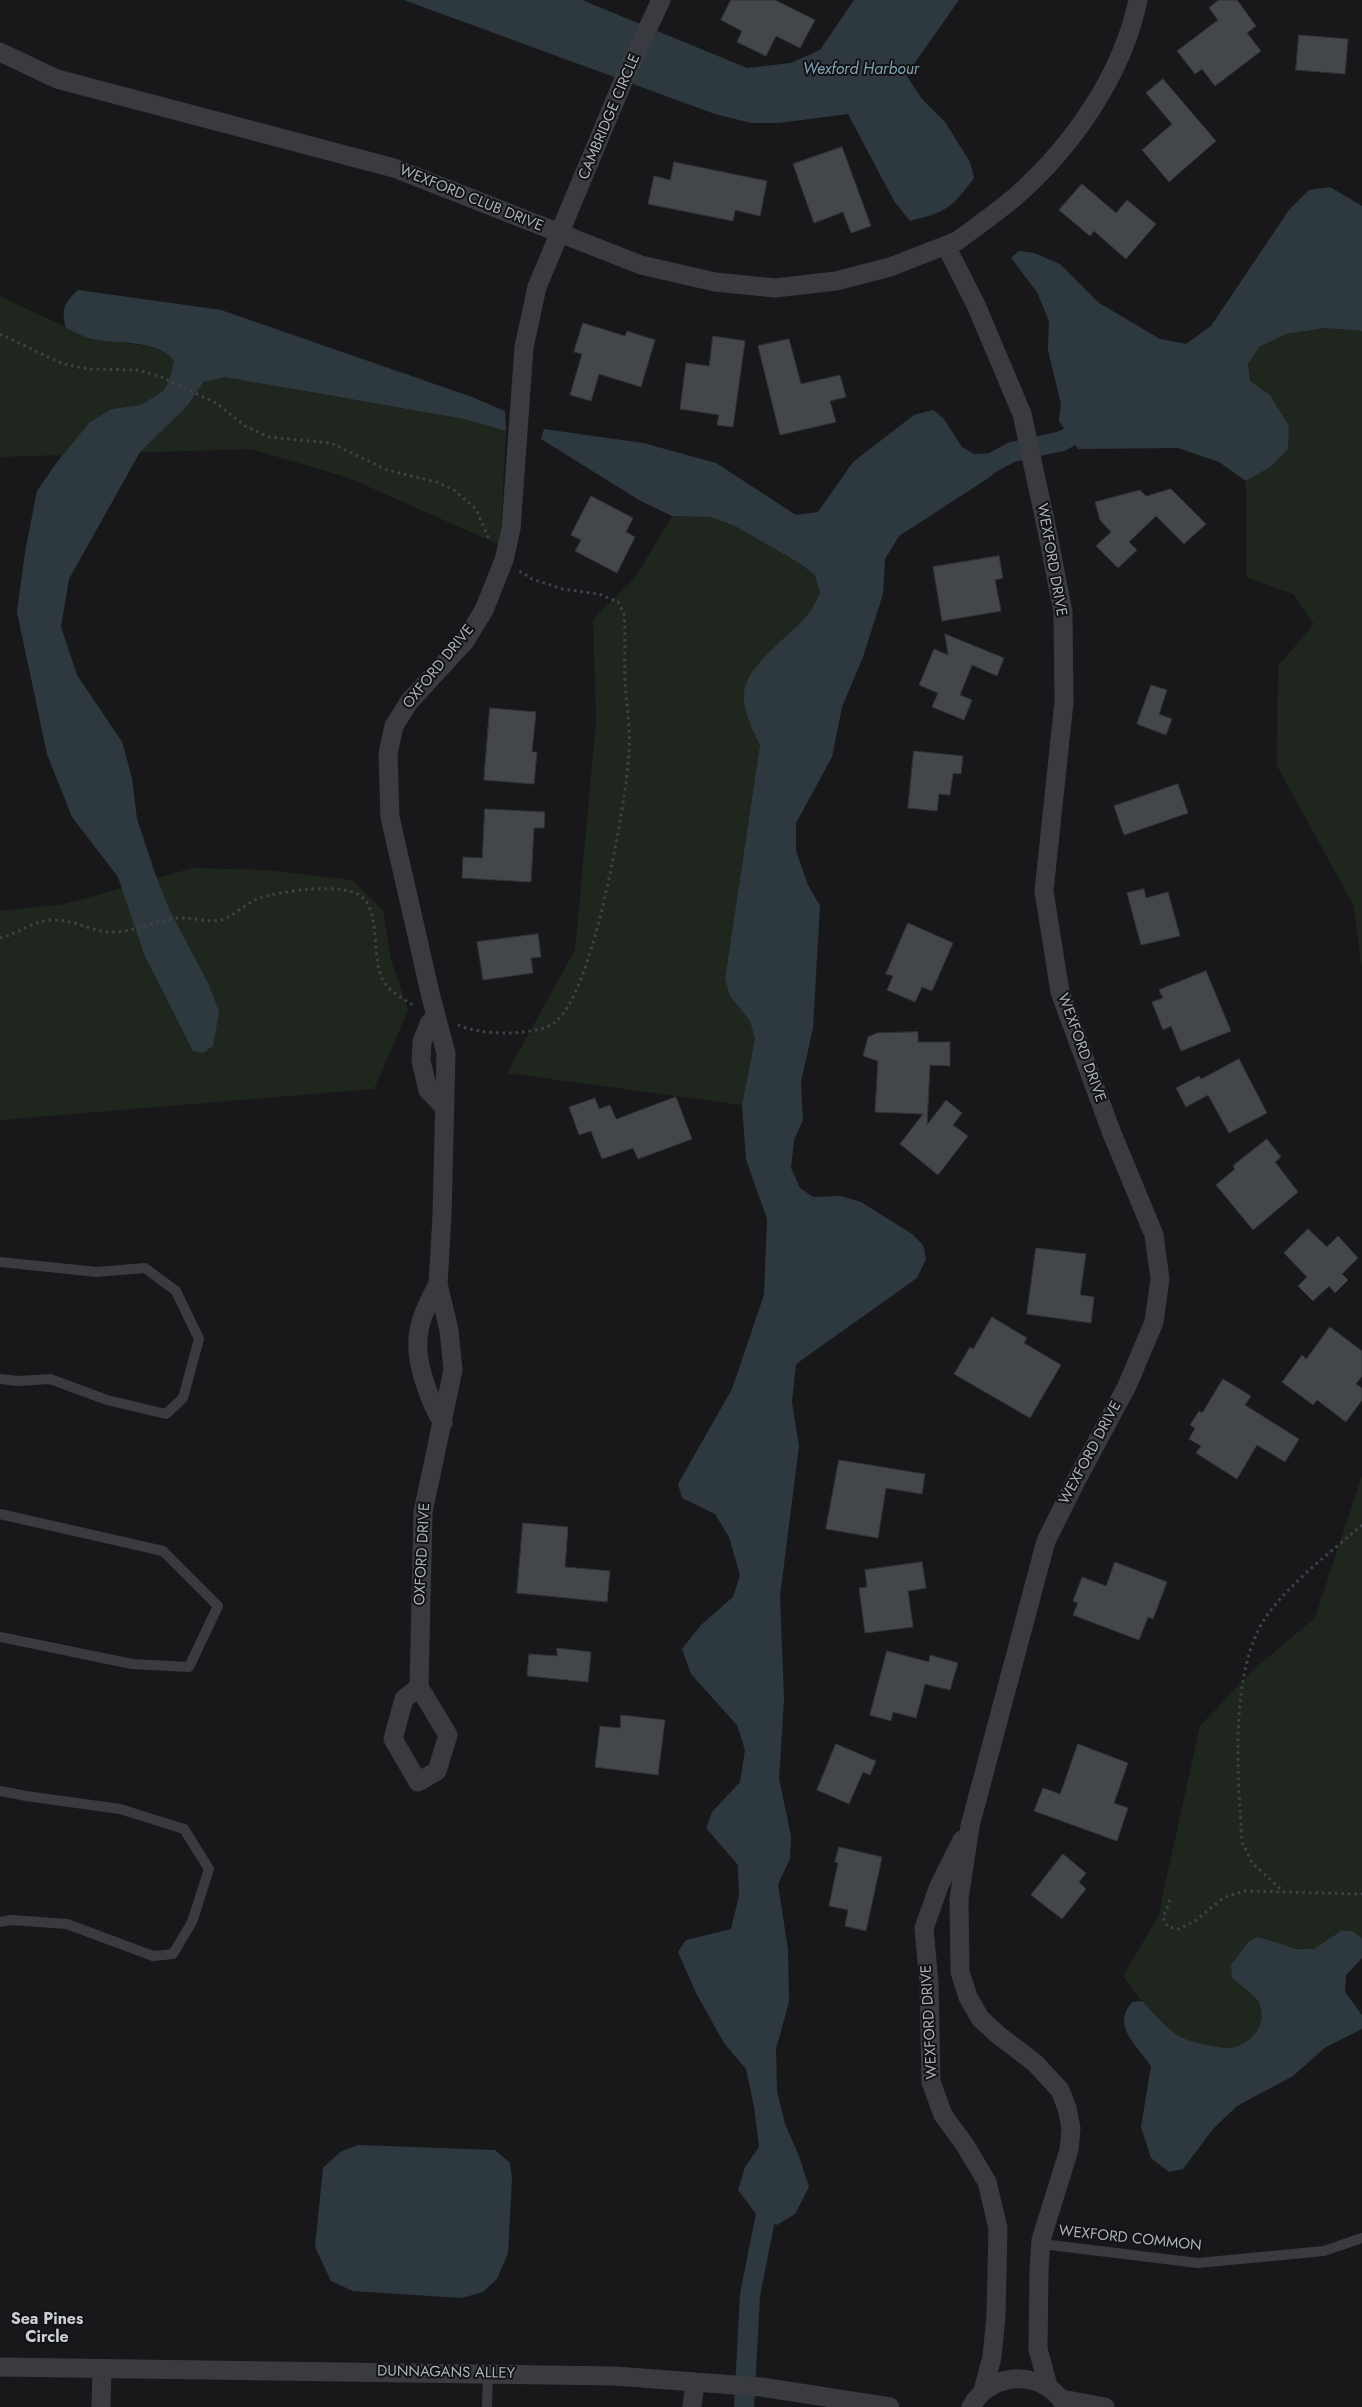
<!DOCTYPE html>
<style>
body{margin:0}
canvas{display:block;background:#18181a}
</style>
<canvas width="1362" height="2407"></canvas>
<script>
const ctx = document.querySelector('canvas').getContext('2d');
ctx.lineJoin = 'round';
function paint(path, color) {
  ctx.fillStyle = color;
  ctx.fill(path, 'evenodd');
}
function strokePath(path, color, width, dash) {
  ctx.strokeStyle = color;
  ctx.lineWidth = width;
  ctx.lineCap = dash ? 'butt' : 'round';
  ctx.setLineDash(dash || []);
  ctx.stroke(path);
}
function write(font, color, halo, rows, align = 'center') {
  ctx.font = font + ' Jost,sans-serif';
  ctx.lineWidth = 4;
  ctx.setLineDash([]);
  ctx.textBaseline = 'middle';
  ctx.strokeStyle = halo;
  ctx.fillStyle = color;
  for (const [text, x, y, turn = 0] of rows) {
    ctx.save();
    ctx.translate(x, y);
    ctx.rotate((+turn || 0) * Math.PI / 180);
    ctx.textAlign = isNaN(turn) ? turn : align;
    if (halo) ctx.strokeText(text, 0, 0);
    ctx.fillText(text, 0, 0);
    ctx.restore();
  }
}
const green = new Path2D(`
 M 0,296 L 88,338 L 146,346 L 290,389 L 464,419 L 506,431 L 500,545 L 349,478 L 251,449 L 0,457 Z
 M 1325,328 L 1362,331 L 1362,970 L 1354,906 L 1277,766 L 1278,666 L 1314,624 L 1293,594 L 1246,577 L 1246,481 L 1270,467 L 1288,449 L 1289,426 L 1270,395 L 1250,381 L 1248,364 L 1259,347 L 1286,334 Z
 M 672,516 L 711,517 L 735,526 L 799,563 L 815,575 L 820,593 L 809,613 L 759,665 L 747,682 L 749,722 L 760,745 L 725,979 L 730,996 L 750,1021 L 755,1039 L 742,1105 L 507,1073 L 575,950 L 596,721 L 593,619 L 635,578 Z
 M 193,868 L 265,870 L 352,880 L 383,911 L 391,960 L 408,1010 L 374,1089 L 0,1120 L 0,911 L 65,904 Z
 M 1362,1476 L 1362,1938 C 1335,1918 1334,1946 1311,1949 C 1293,1950 1275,1942 1258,1937 L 1249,1941 L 1231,1965 L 1232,1978 C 1240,1985 1254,1993 1258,2001 C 1270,2023 1251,2045 1229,2048 C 1223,2049 1191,2042 1184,2039 C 1159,2027 1140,1998 1123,1976 L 1158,1917 L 1200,1726 L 1254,1669 L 1315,1618 Z`);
const water = new Path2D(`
 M 404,0 L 582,0 L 747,68 L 791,63 L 820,50 L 854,0 L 959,0 L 906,75 L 922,99 L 945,122 L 970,162 L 974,178 C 951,209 946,212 910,221 L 894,201 L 848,114 L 779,123 L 751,123 L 715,114 Z
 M 1330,187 L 1362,206 L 1362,331 L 1325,328 L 1286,334 L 1259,347 L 1248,364 L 1250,381 L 1270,395 L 1289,426 L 1288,449 L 1270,467 L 1246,481 L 1219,462 L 1178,448 L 1078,449 L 1059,421 L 1061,404 L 1048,350 L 1049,321 L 1037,292 L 1011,258 L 1019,251 L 1034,253 L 1060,264 L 1099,303 L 1160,339 L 1186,344 L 1211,326 L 1289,210 L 1309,190 Z
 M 78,290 L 221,310 L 472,397 L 505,411 L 506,431 L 464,419 L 225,377 L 203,382 L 188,405 L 140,452 L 69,579 L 61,627 L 77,675 L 122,742 L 132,778 L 137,819 L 155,873 L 169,909 L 208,983 L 219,1012 L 213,1046 L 203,1053 L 193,1051 L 144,954 L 118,877 L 72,817 L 47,754 L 17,612 L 25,552 L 37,491 L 57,462 L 90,422 L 112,409 L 141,405 L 162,392 L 169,382 L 174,361 C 159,338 112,345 88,338 C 80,335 73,331 66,328 C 61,309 64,303 78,290 Z
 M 933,410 L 944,419 L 962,447 L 974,454 L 995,453 L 1002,465 L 990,477 L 899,536 L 885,559 L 883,594 L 863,657 L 842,707 L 832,757 L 796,823 L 796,851 L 808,885 L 820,906 L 813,1028 L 801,1082 L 803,1120 L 794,1140 L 791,1168 L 800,1188 L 813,1197 L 841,1196 L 861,1202 L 912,1234 L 923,1245 L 926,1259 L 917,1278 L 796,1364 L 792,1402 L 799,1446 L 780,1596 L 784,1699 L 779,1779 L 791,1836 L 790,1859 L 778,1884 L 788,1950 L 789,2002 L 776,2049 L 777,2091 L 785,2124 L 799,2156 L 809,2187 L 795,2214 L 777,2225 L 757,2215 L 738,2190 L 745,2167 L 759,2147 L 754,2106 L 746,2069 L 724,2043 L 696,1993 L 678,1952 L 686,1940 L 731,1929 L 739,1896 L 738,1865 L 706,1828 L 712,1812 L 740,1782 L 745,1750 L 737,1725 L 691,1674 L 682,1649 L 701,1625 L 733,1597 L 740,1575 L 729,1537 L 715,1514 L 682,1498 L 678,1484 L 732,1389 L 764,1295 L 767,1219 L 746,1159 L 742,1105 L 755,1039 L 750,1021 L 730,996 L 725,979 L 760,745 C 752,729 743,712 744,693 C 746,665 792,635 809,613 C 813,607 817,599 820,593 L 815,575 L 799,563 L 735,526 L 711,517 L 672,516 L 639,500 L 541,439 L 544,429 L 643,443 L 716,463 L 796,515 L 818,512 L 853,462 L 914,415 Z
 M 1341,1931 L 1352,1931 L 1362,1938 L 1362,1958 L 1346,1975 L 1345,1992 L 1362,2015 L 1362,2029 L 1326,2047 L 1293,2076 L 1237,2106 L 1213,2129 L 1183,2169 L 1169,2172 L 1151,2158 L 1141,2127 L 1151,2066 C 1137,2045 1111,2026 1132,2002 L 1142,2001 C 1155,2014 1168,2032 1185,2039 C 1191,2042 1223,2049 1230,2048 C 1251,2045 1270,2023 1258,2001 C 1253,1993 1240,1985 1232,1978 L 1231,1965 L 1249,1941 L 1258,1937 L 1297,1949 L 1314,1949 Z
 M 358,2145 L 495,2150 L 510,2163 L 512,2179 L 508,2253 L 497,2279 L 483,2292 L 462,2298 L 353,2291 L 331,2281 L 315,2247 L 323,2168 L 340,2152 Z`);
const canal = new Path2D(`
 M 975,472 L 1012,452 L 1062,441 L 1092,424
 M 744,2407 L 750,2295 L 770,2194`);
const building = new Path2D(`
 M 731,0 L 775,0 L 815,20 L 800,48 L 776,36 L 766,56 L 737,42 L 742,31 L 721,20 Z
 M 1219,0 L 1237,0 L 1256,26 L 1247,33 L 1261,51 L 1215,86 L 1202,69 L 1195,74 L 1177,51 L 1218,20 L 1209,8 Z
 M 1299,35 L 1348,39 L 1345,74 L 1296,70 Z
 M 1163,79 L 1216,141 L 1169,182 L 1142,150 L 1172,124 L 1146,93 Z
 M 842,147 L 871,226 L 851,233 L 843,212 L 814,223 L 793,164 Z
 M 674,162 L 767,181 L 760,216 L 735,210 L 733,221 L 648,204 L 654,176 L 670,180 Z
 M 1082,184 L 1116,213 L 1127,200 L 1156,224 L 1126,259 L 1094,231 L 1090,236 L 1059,210 Z
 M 583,323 L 625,336 L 627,331 L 655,340 L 641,387 L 599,374 L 591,401 L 570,395 L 582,354 L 574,352 Z
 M 713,336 L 745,341 L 733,427 L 717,425 L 719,415 L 680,409 L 686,363 L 709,366 Z
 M 789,339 L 801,384 L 840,375 L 846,397 L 830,401 L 836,422 L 780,435 L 758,346 Z
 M 1171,489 L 1206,524 L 1184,544 L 1156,516 L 1129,542 L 1137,550 L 1118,568 L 1096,546 L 1111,532 L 1100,520 L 1095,502 L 1140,490 L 1146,496 Z
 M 591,496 L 633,518 L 626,532 L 635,537 L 617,573 L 575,551 L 581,540 L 571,535 Z
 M 999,556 L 1003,578 L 995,580 L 1001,611 L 942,621 L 933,567 Z
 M 945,634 L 1004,658 L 997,676 L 972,665 L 960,695 L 972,700 L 964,720 L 932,707 L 938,693 L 919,685 L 934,649 L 948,655 Z
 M 1151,685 L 1167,690 L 1159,714 L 1172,719 L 1166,735 L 1137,724 Z
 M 490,708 L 536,712 L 532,752 L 537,752 L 534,784 L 484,780 Z
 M 914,751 L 963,756 L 961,774 L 953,773 L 950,795 L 939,794 L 937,811 L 908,808 Z
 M 1178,784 L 1188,813 L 1124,835 L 1114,806 Z
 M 485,809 L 545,812 L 544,828 L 534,828 L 531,882 L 462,878 L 463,857 L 482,858 Z
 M 1144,889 L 1146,898 L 1168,892 L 1180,936 L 1141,945 L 1127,893 Z
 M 908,923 L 953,943 L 932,991 L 922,987 L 915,1002 L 887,990 L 893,976 L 886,974 Z
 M 538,934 L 541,957 L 531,958 L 533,973 L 483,980 L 477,942 Z
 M 1206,971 L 1231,1031 L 1181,1051 L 1171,1026 L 1163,1030 L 1152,1002 L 1163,998 L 1159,990 Z
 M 918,1032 L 918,1042 L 950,1042 L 950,1066 L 930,1065 L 927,1125 L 946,1100 L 962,1113 L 953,1125 L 968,1136 L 938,1175 L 900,1144 L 923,1114 L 875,1112 L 878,1061 L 863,1056 L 868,1037 L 877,1033 Z
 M 1239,1059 L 1267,1113 L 1229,1133 L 1208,1095 L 1186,1107 L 1176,1088 L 1199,1076 L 1201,1079 Z
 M 676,1097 L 692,1139 L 638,1159 L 633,1148 L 602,1159 L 591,1131 L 579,1135 L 569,1107 L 595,1098 L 599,1109 L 610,1105 L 616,1119 Z
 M 1267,1139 L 1281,1157 L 1275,1162 L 1298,1192 L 1253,1230 L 1216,1185 L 1235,1169 L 1233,1166 Z
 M 1308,1229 L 1327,1247 L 1338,1236 L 1358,1258 L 1342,1274 L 1348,1280 L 1335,1293 L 1329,1286 L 1313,1301 L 1298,1286 L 1307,1277 L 1284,1253 Z
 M 1036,1248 L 1086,1254 L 1080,1295 L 1094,1297 L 1091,1323 L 1027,1314 Z
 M 992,1317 L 1027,1338 L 1024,1343 L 1061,1365 L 1030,1418 L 954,1374 L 970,1347 L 973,1349 Z
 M 1330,1327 L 1362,1351 L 1362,1376 L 1356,1384 L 1362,1388 L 1362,1400 L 1346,1422 L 1317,1400 L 1313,1405 L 1282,1382 L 1302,1355 L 1306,1359 Z
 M 1223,1379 L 1251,1396 L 1245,1405 L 1299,1439 L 1285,1462 L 1257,1445 L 1237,1479 L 1196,1453 L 1201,1446 L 1189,1439 L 1195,1428 L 1190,1425 L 1199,1411 L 1202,1413 Z
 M 839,1460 L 925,1474 L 922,1494 L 886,1488 L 878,1538 L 826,1529 Z
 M 523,1523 L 568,1527 L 565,1567 L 610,1571 L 607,1602 L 517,1593 Z
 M 922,1562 L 926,1588 L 908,1591 L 913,1627 L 865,1633 L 859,1588 L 867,1587 L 865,1570 Z
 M 1115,1562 L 1167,1582 L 1153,1619 L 1148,1617 L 1139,1640 L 1073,1615 L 1078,1603 L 1073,1601 L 1082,1577 L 1106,1586 Z
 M 557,1648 L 591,1652 L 588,1682 L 527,1676 L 529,1654 L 557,1656 Z
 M 887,1651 L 929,1662 L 930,1655 L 958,1663 L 950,1690 L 925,1684 L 916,1718 L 893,1712 L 891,1721 L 870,1715 Z
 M 621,1715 L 665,1720 L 658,1775 L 595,1767 L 600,1726 L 620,1728 Z
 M 836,1744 L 876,1761 L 870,1775 L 863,1772 L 849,1804 L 817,1790 Z
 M 1078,1744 L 1128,1763 L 1114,1803 L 1128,1808 L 1117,1841 L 1034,1811 L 1043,1788 L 1060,1794 Z
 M 839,1847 L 882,1857 L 866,1931 L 845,1926 L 848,1910 L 829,1906 L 838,1863 L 835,1862 Z
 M 1063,1854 L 1086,1873 L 1079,1882 L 1086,1889 L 1062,1919 L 1031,1895 Z`);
const path = new Path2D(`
 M 0,334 L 63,364 L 88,369 L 139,370 L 161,377 L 216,403 L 245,426 L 269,437 L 331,443 L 387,470 L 436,482 L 454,490 L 476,509 L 489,539
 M 0,938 C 19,934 33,920 53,920 C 73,919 90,931 109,932 C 134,933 155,920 179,918 C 193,917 207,923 221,920 C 234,916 244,905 257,899 C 277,891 344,882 361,896 C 382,913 370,959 384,982 C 390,992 404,999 414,1006
 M 458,1025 C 480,1035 533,1037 554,1023 C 593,997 626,802 629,753 C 631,729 626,704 625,681 C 624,658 626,636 624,613 L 618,602 L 599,594 L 563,589 L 532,579 L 518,570
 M 1285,1893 L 1252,1863 L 1242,1842 C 1238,1777 1228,1669 1268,1614 C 1293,1580 1330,1553 1362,1525
 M 1170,1900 L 1163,1918 L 1168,1927 L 1179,1929 L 1195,1921 L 1223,1898 L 1244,1891 L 1362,1894`);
const service = new Path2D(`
 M 0,1262 L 97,1272 L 145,1268 L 176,1291 L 199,1339 L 183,1398 L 166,1414 L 107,1400 L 50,1379 L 18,1381 L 0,1379
 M 0,1514 L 163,1551 L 218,1606 L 189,1667 L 132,1664 L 0,1637
 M 0,1791 L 26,1796 L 120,1809 L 184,1829 L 209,1869 L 192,1922 L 173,1954 L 153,1956 L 67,1924 L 11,1920 L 0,1922
 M 1042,2244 L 1198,2263 L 1324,2251 L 1362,2238
 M 487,2407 L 488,2374`);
const minor = new Path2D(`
 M 0,52 L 57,79 L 394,168 L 641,265 L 715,282 L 775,288 L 836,281 L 890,267 L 957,241 C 976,227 996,213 1015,197 C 1072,147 1122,76 1138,0
 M 946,246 L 976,305 L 1022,414 L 1047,530 L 1063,612 L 1064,702 L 1044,891 L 1060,992 L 1111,1131 L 1154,1235 L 1160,1279 L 1154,1322 L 1127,1386 L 1076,1481 L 1046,1541 L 970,1826 L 959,1899 L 960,1972 L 968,1997 L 980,2018 L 997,2034 L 1035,2063 L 1060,2090 L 1067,2108 L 1071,2128 L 1069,2150 L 1041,2240 L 1039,2270 L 1038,2349 L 1048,2386
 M 435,1016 L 429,1024 L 422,1042 L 421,1061 L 428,1090 L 443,1106
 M 438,1284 C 419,1319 411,1340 424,1380 C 429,1396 434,1409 443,1423
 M 419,1687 L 404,1699 L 393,1739 L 418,1782 L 437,1771 L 448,1735 L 419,1687 L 423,1512 L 453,1370 L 449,1330 L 438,1284 L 442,1216 L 446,1053 L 431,997 L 390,817 L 388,754 L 394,726 L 409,702 L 465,641 L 484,610 L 504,560 L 511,529 L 524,347 L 537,287 L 624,79 L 661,0
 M 962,1840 L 939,1886 L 924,1928 L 929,1983 L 931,2082 L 943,2115 L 965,2145 L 987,2182 L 998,2228 L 996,2316 L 992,2357 L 983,2391
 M 0,2367 L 615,2376 L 761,2387 L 890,2407
 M 1062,2399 L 1105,2407
 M 101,2407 L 102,2369
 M 692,2407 L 695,2382
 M 971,2407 C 992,2369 1046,2370 1066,2407`);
const streetNames = [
 ["CAMBRIDGE CIRCLE",610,117,-67],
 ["WEXFORD CLUB DRIVE",471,199,22],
 ["WEXFORD DRIVE",1051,560,80],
 ["OXFORD DRIVE",439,667,-51],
 ["WEXFORD DRIVE",1081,1048,70],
 ["WEXFORD DRIVE",1091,1453,-62],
 ["OXFORD DRIVE",423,1554,-87],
 ["WEXFORD DRIVE",930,2022,-93],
 ["WEXFORD COMMON",1130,2239,6],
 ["DUNNAGANS ALLEY",446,2373,1]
];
const waterNames = [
 ["Wexford Harbour",861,70]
];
const neighbourhoodNames = [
 ["Sea Pines",47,2320],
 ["Circle",47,2338]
];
paint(green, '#1e261e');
paint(water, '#2e393f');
strokePath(canal, '#2e393f', 20);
paint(building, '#44474a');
strokePath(building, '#323336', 1);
strokePath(path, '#3f4247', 3, [2.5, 4]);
strokePath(service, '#393b40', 10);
strokePath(minor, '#393b40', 19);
write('15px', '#aab1ba', '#131315', streetNames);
write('italic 16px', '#81a4b6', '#131315', waterNames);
write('bold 16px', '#cbd0d6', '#131315', neighbourhoodNames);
</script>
